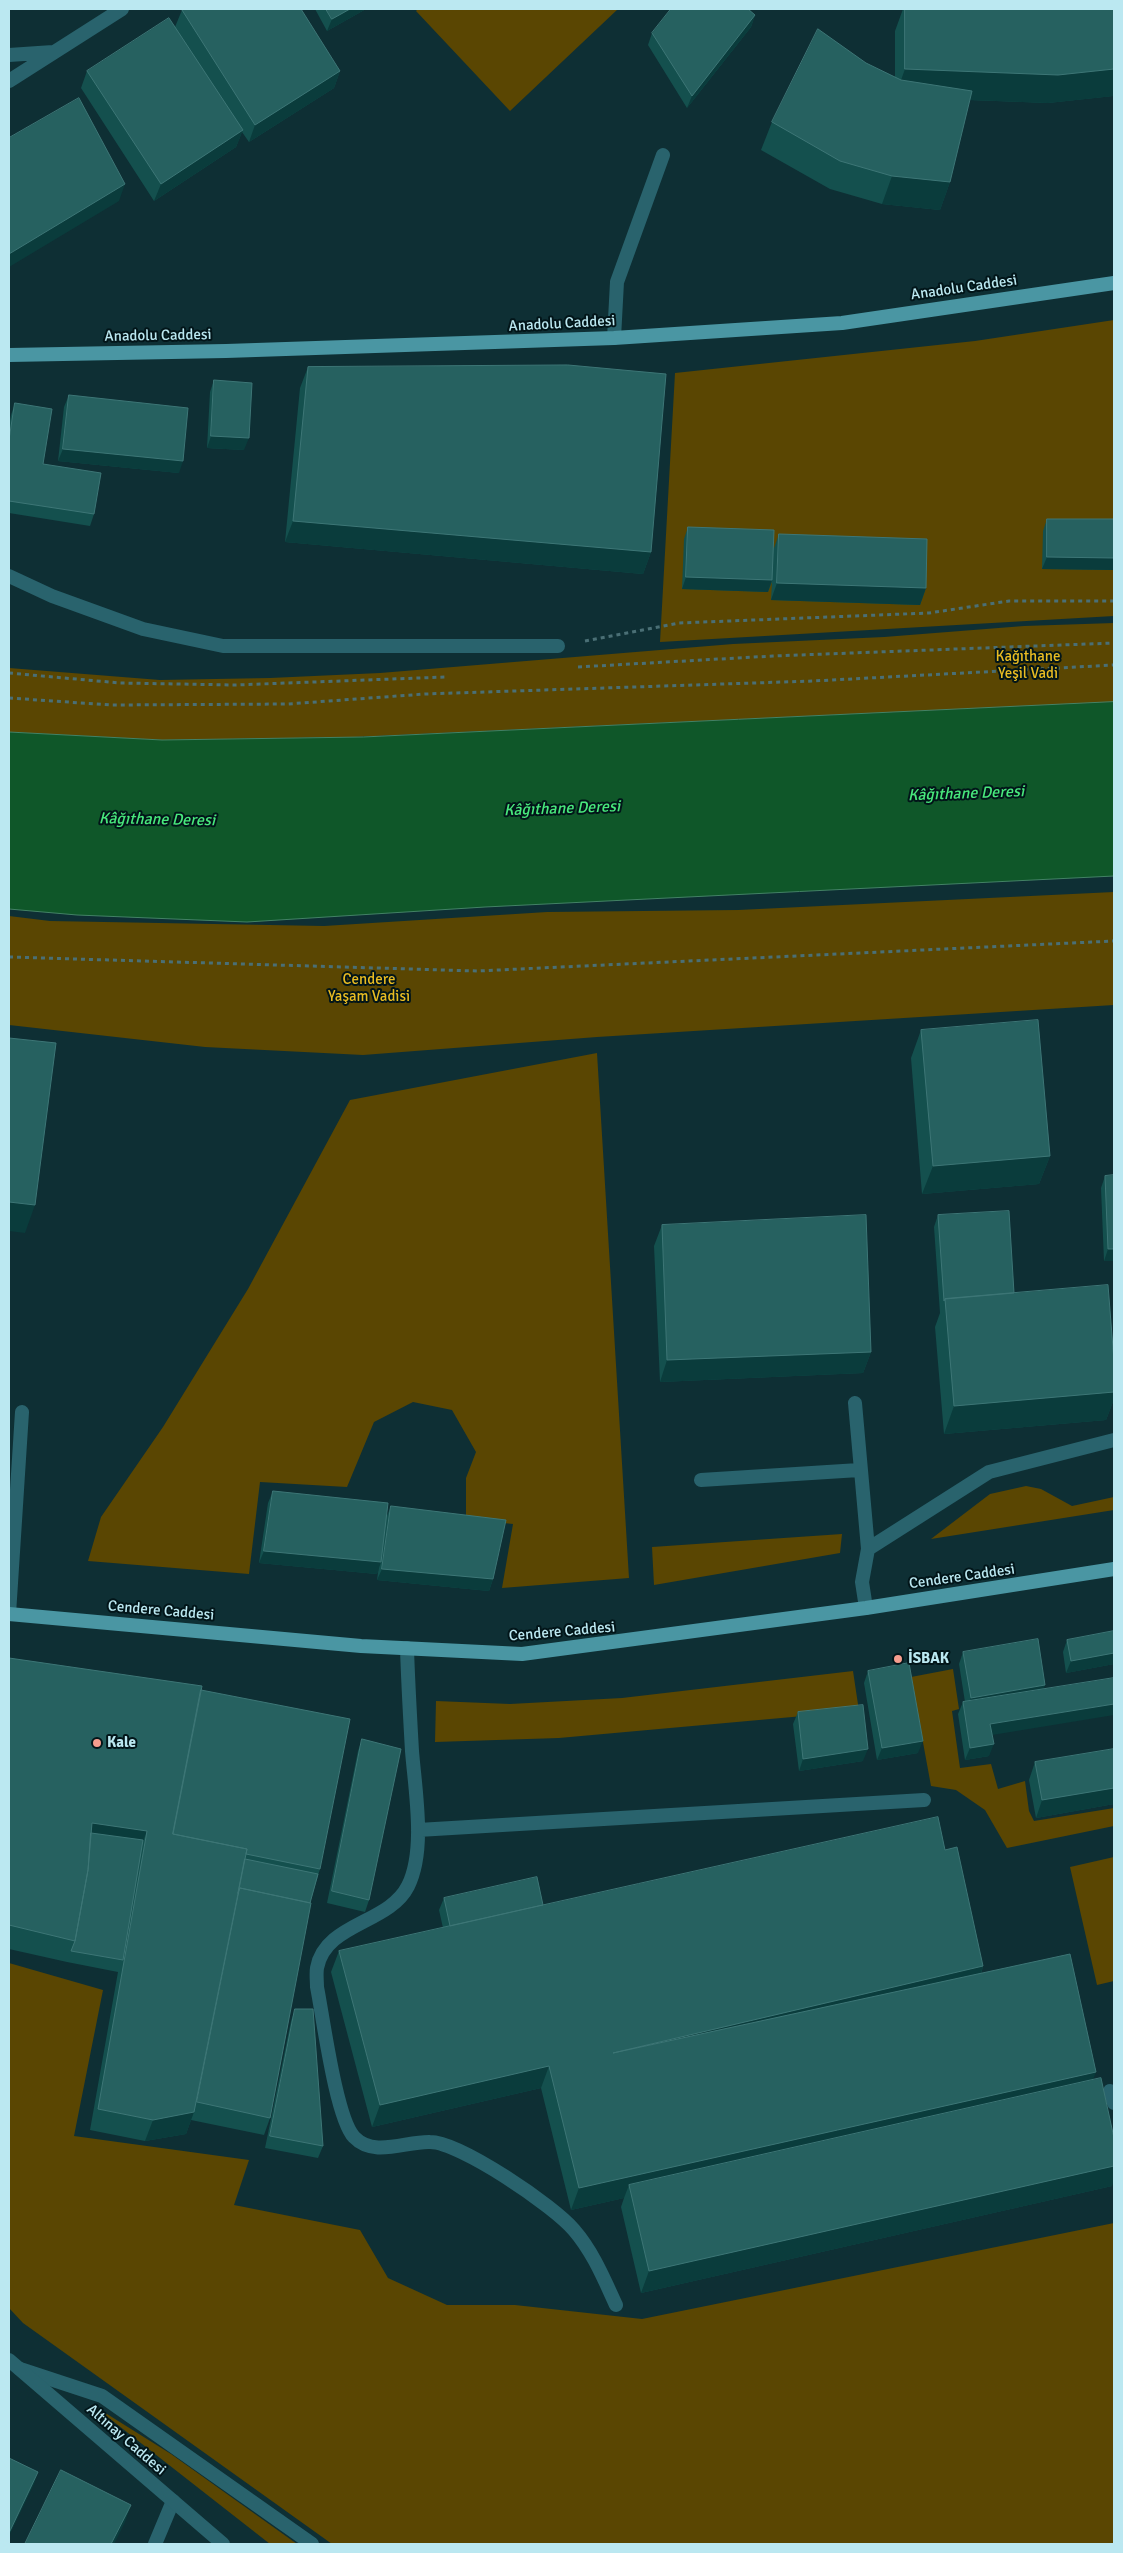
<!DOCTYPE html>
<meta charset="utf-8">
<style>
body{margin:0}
#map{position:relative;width:1123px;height:2553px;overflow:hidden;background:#0e2f34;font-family:Signika,sans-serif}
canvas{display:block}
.frame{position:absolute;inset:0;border:10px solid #bbe8f1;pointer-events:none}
</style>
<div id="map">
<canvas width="1123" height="2553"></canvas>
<div class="frame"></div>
</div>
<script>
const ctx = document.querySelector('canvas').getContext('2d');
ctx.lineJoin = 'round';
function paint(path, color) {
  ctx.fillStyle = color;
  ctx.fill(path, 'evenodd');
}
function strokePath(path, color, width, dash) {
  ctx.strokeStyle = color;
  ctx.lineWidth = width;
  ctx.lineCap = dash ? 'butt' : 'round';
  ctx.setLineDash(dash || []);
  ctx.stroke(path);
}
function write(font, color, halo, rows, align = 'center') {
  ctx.font = font + ' Signika,sans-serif';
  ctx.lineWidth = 4;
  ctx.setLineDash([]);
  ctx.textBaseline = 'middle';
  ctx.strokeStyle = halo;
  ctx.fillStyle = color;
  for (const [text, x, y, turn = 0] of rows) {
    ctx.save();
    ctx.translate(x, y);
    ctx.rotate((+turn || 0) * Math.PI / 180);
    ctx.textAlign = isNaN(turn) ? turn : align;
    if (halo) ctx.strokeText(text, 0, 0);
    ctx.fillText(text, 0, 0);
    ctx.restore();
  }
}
const green = new Path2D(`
 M 418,9 L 618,9 L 510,111 L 416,11 Z
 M 1114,320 L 1114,616 L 660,642 L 675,373 L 975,341 Z
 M 1114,623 L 1114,702 L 354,737 L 162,740 L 9,732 L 9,668 L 160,680 L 270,678 L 380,673 L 733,644 L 884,637 L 1024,626 Z
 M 1114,892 L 1114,1005 L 597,1037 L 363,1055 L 205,1047 L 9,1025 L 9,916 L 50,921 L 324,926 L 547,912 L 738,910 Z
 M 597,1053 L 629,1578 L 502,1588 L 513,1524 L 466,1519 L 466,1478 L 476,1452 L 452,1410 L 413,1402 L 374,1422 L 347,1487 L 260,1482 L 249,1574 L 88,1561 L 101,1517 L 163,1427 L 248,1289 L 350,1100 Z
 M 1026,1486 L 1041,1489 L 1072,1506 L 1114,1497 L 1114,1510 L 931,1539 L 990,1494 Z
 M 842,1534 L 840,1553 L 654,1585 L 652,1547 Z
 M 953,1669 L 959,1709 L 952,1711 L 960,1768 L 991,1764 L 998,1789 L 1025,1781 L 1029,1811 L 1034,1821 L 1114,1808 L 1114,1826 L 1007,1848 L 985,1810 L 956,1790 L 931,1786 L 911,1677 Z
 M 853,1671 L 859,1711 L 559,1738 L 435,1742 L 436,1701 L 510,1704 L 622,1698 Z
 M 1114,1857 L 1114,1981 L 1097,1985 L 1070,1867 Z
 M 9,1963 L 103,1990 L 74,2136 L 249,2160 L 234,2205 L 360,2230 L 388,2278 L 447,2305 L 515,2305 L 642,2319 L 1114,2223 L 1114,2544 L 332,2544 L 23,2323 L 9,2308 Z
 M 91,2404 L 171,2454 L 297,2544 L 270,2544 Z`);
const water = new Path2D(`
 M 1114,702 L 1114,876 L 485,907 L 247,922 L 77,915 L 9,909 L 9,732 L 162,740 L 363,737 Z`);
const path = new Path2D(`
 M 585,641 L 679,623 L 929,613 L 1009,601 L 1114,601
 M 578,667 L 773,656 L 1114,643
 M 9,673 L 120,683 L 235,685 L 445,677
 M 9,698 L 111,705 L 288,704 L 425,694 L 813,681 L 1114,665
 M 9,957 L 477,971 L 1114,941`);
const service = new Path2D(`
 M 614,338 L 617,282 L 663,155
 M 9,576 L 52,596 L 143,629 L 223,646 L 558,646
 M 855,1403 L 868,1549
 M 701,1480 L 859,1470
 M 866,1608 L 862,1582 L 868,1549 L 989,1472 L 1114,1440
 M 9,1614 L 22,1412
 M 407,1648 C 408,1682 410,1716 412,1751 C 415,1790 426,1850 408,1886 C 389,1924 325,1923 317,1968 C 316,1974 317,1981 317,1987 C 323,2017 336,2118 354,2137 C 374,2158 406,2141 430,2142 C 460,2142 554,2206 574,2230 C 593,2252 604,2279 616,2305
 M 418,1830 L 924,1800
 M 1110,2091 L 1114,2103`);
const minor = new Path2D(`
 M 9,55 L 53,52
 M 9,81 L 122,9
 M 20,2369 L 102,2396 L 312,2544
 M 155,2544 L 173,2501`);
const tertiary = new Path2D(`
 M 9,2360 L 223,2544`);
const primary = new Path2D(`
 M 9,355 L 226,351 L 614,338 L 842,323 L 1114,283
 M 9,1614 L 361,1646 L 522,1654 L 866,1608 L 1114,1569`);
const wall = new Path2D(`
 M 315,9 L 366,9 L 327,31 Z
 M 903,9 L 1114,9 L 1113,96 L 1048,103 L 969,100 L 950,182 L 940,210 L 882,204 L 830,189 L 761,150 L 772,122 L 895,77 L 895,31 Z
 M 182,10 L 340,71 L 334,88 L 249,142 L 242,132 L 236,147 L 154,201 L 81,88 L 87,71 L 175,27 Z
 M 755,15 L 751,27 L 687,108 L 648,45 L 652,33 Z
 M 308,367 L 651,552 L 643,574 L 285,542 L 300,388 Z
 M 214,380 L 244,450 L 207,448 L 210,392 Z
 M 69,395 L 179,473 L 58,461 L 64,407 Z
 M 15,403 L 43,464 L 94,514 L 90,526 L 9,513 L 9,426 L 11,415 Z
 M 1047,519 L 1114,519 L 1114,570 L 1042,569 L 1043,531 Z
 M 688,527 L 774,548 L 779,534 L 926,588 L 920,605 L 771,600 L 772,582 L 768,592 L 682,589 L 684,539 Z
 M 921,1030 L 1050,1156 L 1039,1184 L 922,1194 L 911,1058 Z
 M 1105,1176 L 1114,1261 L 1104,1261 L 1101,1188 Z
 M 938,1215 L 1014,1293 L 1114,1361 L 1114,1399 L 1106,1420 L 944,1434 L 935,1327 L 940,1313 L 934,1227 Z
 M 662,1225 L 871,1352 L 863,1373 L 660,1382 L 654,1246 Z
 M 273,1491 L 386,1518 L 391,1506 L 493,1579 L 489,1591 L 377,1580 L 379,1566 L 377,1574 L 259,1563 L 268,1503 Z
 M 1114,1631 L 1114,1664 L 1066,1673 L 1063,1652 L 1067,1640 Z
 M 963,1652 L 992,1735 L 989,1756 L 965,1760 L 958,1714 L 963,1702 L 965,1702 L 959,1664 Z
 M 9,1658 L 201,1690 L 320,1869 L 310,1903 L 270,2118 L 264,2135 L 191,2120 L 186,2134 L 145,2141 L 90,2130 L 118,1972 L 67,1962 L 9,1949 Z
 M 868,1671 L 918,1753 L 877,1760 L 864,1683 Z
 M 798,1712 L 863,1761 L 799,1771 L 793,1724 Z
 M 362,1739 L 369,1900 L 365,1912 L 327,1903 L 358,1751 Z
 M 1114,1749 L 1114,1804 L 1036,1818 L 1029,1780 L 1035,1762 Z
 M 945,1850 L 983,1966 L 981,1974 L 1093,2080 L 1112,2186 L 641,2293 L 621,2207 L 624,2198 L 571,2210 L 541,2088 L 372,2127 L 331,1972 L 339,1951 L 443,1928 L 439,1910 L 444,1898 L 543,1905 Z
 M 295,2009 L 323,2146 L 318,2158 L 265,2148 L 291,2021 Z`);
const shadedWall = new Path2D(`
 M 350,9 L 366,9 L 327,31 L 332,19 Z
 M 763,9 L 778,9 L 763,10 Z
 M 755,15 L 751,27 L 687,108 L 692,96 Z
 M 905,69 L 1114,69 L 1114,96 L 1048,103 L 895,97 Z
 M 340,71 L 334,88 L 249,142 L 255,125 Z
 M 243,130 L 236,147 L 154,201 L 161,184 Z
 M 892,176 L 950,182 L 940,210 L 882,204 Z
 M 125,184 L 119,201 L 9,267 L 9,254 Z
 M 211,436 L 249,438 L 244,450 L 207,448 Z
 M 63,449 L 183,461 L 179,473 L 58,461 Z
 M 293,521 L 651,552 L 643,574 L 285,542 Z
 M 1047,557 L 1114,558 L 1114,570 L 1042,569 Z
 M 686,577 L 772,580 L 768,592 L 682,589 Z
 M 777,583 L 926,588 L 920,605 L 771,600 Z
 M 1050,1156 L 1039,1184 L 922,1194 L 933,1166 Z
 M 9,1202 L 35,1205 L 25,1233 L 9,1231 Z
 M 1108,1249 L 1114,1249 L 1114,1261 L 1104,1261 Z
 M 871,1352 L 863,1373 L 660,1382 L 667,1360 Z
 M 1114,1392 L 1114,1399 L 1106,1420 L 944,1434 L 954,1406 Z
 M 264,1551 L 381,1562 L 377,1574 L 259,1563 Z
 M 382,1569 L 493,1579 L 489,1591 L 377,1580 Z
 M 1114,1653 L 1114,1664 L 1066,1673 L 1071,1661 Z
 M 1045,1685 L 1040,1697 L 967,1709 L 971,1698 Z
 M 1114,1704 L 1114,1715 L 986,1736 L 990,1724 Z
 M 923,1741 L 918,1753 L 877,1760 L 882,1748 Z
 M 994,1744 L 989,1756 L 965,1760 L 970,1748 Z
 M 868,1749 L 863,1761 L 799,1771 L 803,1759 Z
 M 1114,1788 L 1114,1804 L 1036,1818 L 1042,1800 Z
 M 92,1823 L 147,1831 L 139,1852 L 88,1845 Z
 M 983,1966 L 976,1988 L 613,2053 Z
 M 549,2066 L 541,2088 L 372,2127 L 380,2105 Z
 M 1096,2072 L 1088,2093 L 629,2185 L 624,2198 L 571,2210 L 579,2188 Z
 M 194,2112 L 186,2134 L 145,2141 L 153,2120 Z
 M 1114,2166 L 1114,2181 L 1112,2186 L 641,2293 L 649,2271 Z
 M 38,2472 L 34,2484 L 9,2536 L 9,2533 Z
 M 131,2505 L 125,2522 L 114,2544 L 111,2544 Z`);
const building = new Path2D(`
 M 183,9 L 301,9 L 340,71 L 255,125 L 182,10 Z
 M 326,9 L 350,9 L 332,19 Z
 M 671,9 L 748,9 L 755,15 L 692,96 L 652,33 Z
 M 905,9 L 1114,9 L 1114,69 L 1058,75 L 905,69 Z
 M 169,18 L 243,130 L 161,184 L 87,71 Z
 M 818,29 L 866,63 L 901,80 L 972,91 L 950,182 L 892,176 L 840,161 L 772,122 Z
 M 79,98 L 125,184 L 9,254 L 9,138 Z
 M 568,365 L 666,374 L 651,552 L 293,521 L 308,367 Z
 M 214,380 L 252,383 L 249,438 L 211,436 Z
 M 69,395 L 188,408 L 183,461 L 63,449 Z
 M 15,403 L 52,409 L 43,464 L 101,473 L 94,514 L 9,501 L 9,440 Z
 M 1047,519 L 1114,519 L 1114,558 L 1047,557 Z
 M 688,527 L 774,530 L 772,580 L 686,577 Z
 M 779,534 L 927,539 L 926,588 L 777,583 Z
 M 1038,1020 L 1050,1156 L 933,1166 L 921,1030 Z
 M 9,1038 L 56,1043 L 35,1205 L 9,1202 Z
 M 1114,1175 L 1114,1249 L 1108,1249 L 1105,1176 Z
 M 1009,1211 L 1014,1293 L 945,1299 L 944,1301 L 938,1215 Z
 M 866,1215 L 871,1352 L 667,1360 L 662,1225 Z
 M 1108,1285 L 1114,1361 L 1114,1392 L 954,1406 L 945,1299 Z
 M 273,1491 L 388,1503 L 381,1562 L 264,1551 Z
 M 391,1506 L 506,1520 L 493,1579 L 382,1569 Z
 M 1114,1631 L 1114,1653 L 1071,1661 L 1067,1640 Z
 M 1038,1639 L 1045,1685 L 971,1698 L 963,1652 Z
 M 9,1658 L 202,1686 L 173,1834 L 247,1849 L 194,2112 L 153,2120 L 98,2109 L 147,1831 L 92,1823 L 88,1870 L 75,1941 L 9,1925 Z
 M 909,1663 L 923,1741 L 882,1748 L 868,1671 Z
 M 1114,1678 L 1114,1704 L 990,1724 L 994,1744 L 970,1748 L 963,1702 Z
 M 201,1690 L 350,1719 L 320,1869 L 246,1854 L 247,1849 L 173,1834 Z
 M 863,1705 L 868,1749 L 803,1759 L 798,1712 Z
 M 362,1739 L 401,1749 L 369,1900 L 332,1891 Z
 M 1114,1749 L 1114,1788 L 1042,1800 L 1035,1762 Z
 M 938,1817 L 945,1850 L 957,1847 L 983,1966 L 613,2053 L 1070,1954 L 1096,2072 L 579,2188 L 549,2066 L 380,2105 L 339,1951 Z
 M 91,1833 L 143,1840 L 123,1960 L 71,1951 L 75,1941 L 88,1870 Z
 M 245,1859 L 318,1874 L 310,1903 L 240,1888 L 238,1893 Z
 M 537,1877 L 543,1905 L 450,1926 L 444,1898 Z
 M 240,1888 L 311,1903 L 270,2118 L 197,2102 Z
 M 295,2009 L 313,2009 L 323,2146 L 270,2136 Z
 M 1101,2078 L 1114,2138 L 1114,2166 L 649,2271 L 629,2185 Z
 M 9,2458 L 38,2472 L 9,2533 Z
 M 61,2470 L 131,2505 L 111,2544 L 25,2544 Z`);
const markers = [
 [898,1659,5,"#f59d8e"],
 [97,1743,5,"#f59d8e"]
];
const streetNames = [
 ["Anadolu Caddesi",964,288,-8],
 ["Anadolu Caddesi",562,324,-3],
 ["Anadolu Caddesi",158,336,-1],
 ["Cendere Caddesi",962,1577,-8],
 ["Cendere Caddesi",161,1611,5],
 ["Cendere Caddesi",562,1632,-5],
 ["Altınay Caddesi",126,2440,41]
];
const parkNames = [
 ["Kağıthane",1028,657],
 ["Yeşil Vadi",1028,674],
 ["Cendere",369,980],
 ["Yaşam Vadisi",369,997]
];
const poiNames = [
 ["İSBAK",908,1659],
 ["Kale",107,1743]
];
const waterNames = [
 ["Kâğıthane Deresi",966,794,-2],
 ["Kâğıthane Deresi",562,809,-2],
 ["Kâğıthane Deresi",157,820,1]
];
paint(green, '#5a4602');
paint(water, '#0f5729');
strokePath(water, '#438265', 1);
strokePath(path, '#4a6f75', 3, [4, 4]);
strokePath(service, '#29636d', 14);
strokePath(minor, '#29636d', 14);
strokePath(tertiary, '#29636d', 14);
strokePath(primary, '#4a96a3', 14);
paint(wall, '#14504e');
paint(shadedWall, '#0a3c3c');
paint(building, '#266160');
strokePath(building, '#3d7676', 1);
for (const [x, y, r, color] of markers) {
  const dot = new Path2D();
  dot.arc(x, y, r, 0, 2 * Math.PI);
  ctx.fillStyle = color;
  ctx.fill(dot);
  strokePath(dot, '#021519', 2);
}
write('15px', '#bbe8f1', '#021519', streetNames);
write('15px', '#e9bc22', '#021519', parkNames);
write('bold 15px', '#bbe8f1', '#021519', poiNames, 'left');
write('italic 16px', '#48e87c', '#021519', waterNames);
</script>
